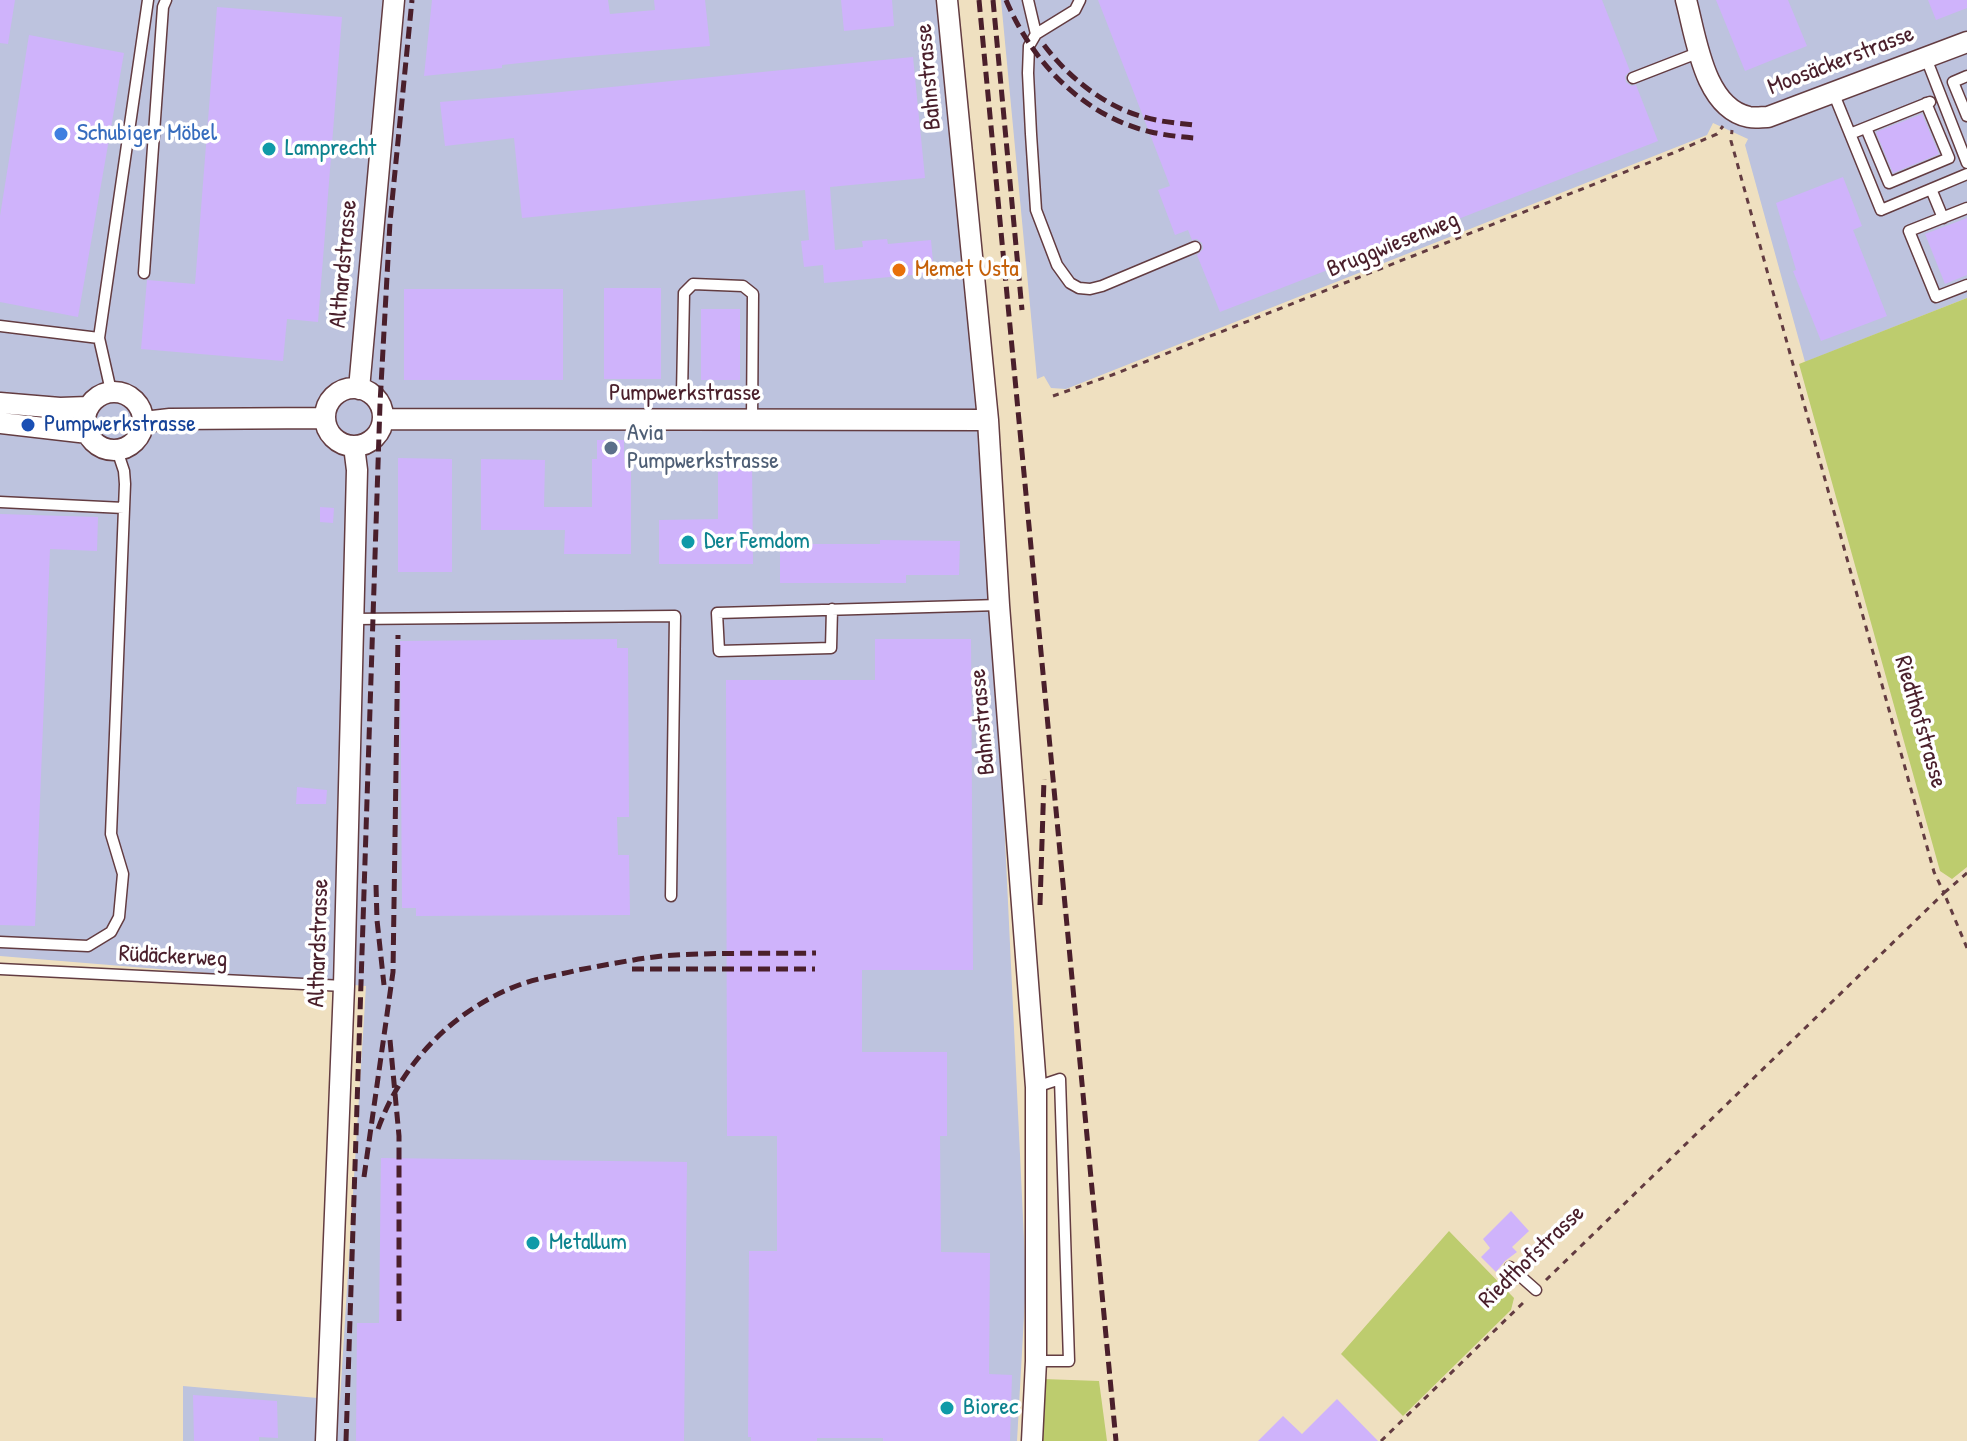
<!DOCTYPE html>
<meta charset="utf-8">
<style>
body{margin:0}
canvas{display:block;background:#efe0c0}
</style>
<canvas width="1967" height="1441"></canvas>
<script>
const ctx = document.querySelector('canvas').getContext('2d');
ctx.lineJoin = 'round';
function paint(path, color) {
  ctx.fillStyle = color;
  ctx.fill(path, 'evenodd');
}
function strokePath(path, color, width, dash) {
  ctx.strokeStyle = color;
  ctx.lineWidth = width;
  ctx.lineCap = dash ? 'butt' : 'round';
  ctx.setLineDash(dash || []);
  ctx.stroke(path);
}
function write(font, color, halo, rows, align = 'center') {
  ctx.font = font + ' "Patrick Hand",sans-serif';
  ctx.lineWidth = 7;
  ctx.setLineDash([]);
  ctx.textBaseline = 'middle';
  ctx.strokeStyle = halo;
  ctx.fillStyle = color;
  for (const [text, x, y, turn = 0] of rows) {
    ctx.save();
    ctx.translate(x, y);
    ctx.rotate((+turn || 0) * Math.PI / 180);
    ctx.textAlign = isNaN(turn) ? turn : align;
    if (halo) ctx.strokeText(text, 0, 0);
    ctx.fillText(text, 0, 0);
    ctx.restore();
  }
}
const industrial = new Path2D(`
 M 0,0 L 958,0 L 1002,461 L 1000,734 L 1026,1281 L 1017,1441 L 183,1441 L 183,1386 L 340,1400 L 366,986 L 0,956 Z
 M 1001,0 L 1967,0 L 1967,298 L 1805,362 L 1745,145 L 1748,139 L 1713,123 L 1707,135 L 1066,389 L 1051,388 L 1044,376 L 1037,379 Z`);
const green = new Path2D(`
 M 1967,298 L 1967,867 L 1952,879 L 1940,871 L 1799,364 Z
 M 1449,1231 L 1514,1298 L 1511,1310 L 1403,1416 L 1341,1354 Z
 M 1043,1379 L 1099,1381 L 1107,1441 L 1040,1441 Z`);
const building = new Path2D(`
 M 0,0 L 15,0 L 8,44 L 0,43 Z
 M 432,0 L 608,0 L 610,14 L 655,10 L 654,0 L 705,0 L 710,46 L 566,58 L 502,65 L 502,68 L 424,76 Z
 M 841,0 L 892,0 L 894,26 L 844,31 Z
 M 1098,0 L 1602,0 L 1630,71 L 1625,76 L 1626,82 L 1631,86 L 1636,85 L 1658,141 L 1220,312 L 1197,255 L 1203,249 L 1202,243 L 1197,239 L 1192,240 L 1188,230 L 1175,235 L 1158,190 L 1170,186 Z
 M 1716,0 L 1788,0 L 1807,46 L 1745,71 Z
 M 1928,0 L 1967,0 L 1967,8 L 1936,20 Z
 M 217,7 L 342,17 L 318,322 L 287,319 L 283,361 L 141,349 L 147,280 L 195,284 Z
 M 29,35 L 124,53 L 78,317 L 0,302 L 0,216 Z
 M 913,57 L 925,178 L 830,187 L 835,250 L 863,247 L 862,241 L 887,239 L 888,244 L 931,240 L 934,273 L 824,283 L 823,265 L 804,267 L 801,241 L 809,240 L 805,190 L 522,218 L 514,138 L 445,146 L 440,102 L 551,93 Z
 M 1922,114 L 1939,154 L 1893,173 L 1876,132 Z
 M 1843,177 L 1862,226 L 1853,230 L 1887,316 L 1821,341 L 1793,271 L 1796,270 L 1776,203 Z
 M 1967,218 L 1967,275 L 1945,284 L 1925,234 Z
 M 604,288 L 661,288 L 661,379 L 604,379 Z
 M 404,289 L 563,289 L 563,380 L 404,380 Z
 M 701,309 L 740,309 L 740,380 L 701,380 Z
 M 597,440 L 624,440 L 624,459 L 631,459 L 631,554 L 564,554 L 565,530 L 481,530 L 481,459 L 545,460 L 544,507 L 592,507 L 592,459 L 597,459 Z
 M 398,458 L 452,459 L 452,572 L 398,572 Z
 M 718,462 L 752,462 L 753,564 L 659,564 L 659,520 L 718,519 Z
 M 320,507 L 334,508 L 333,523 L 320,522 Z
 M 0,514 L 98,517 L 97,551 L 50,549 L 35,926 L 0,925 Z
 M 880,540 L 960,541 L 959,575 L 906,575 L 906,583 L 780,583 L 780,544 L 880,544 Z
 M 617,639 L 617,648 L 628,648 L 629,817 L 617,817 L 618,855 L 629,855 L 630,915 L 416,916 L 416,908 L 402,908 L 400,641 Z
 M 875,639 L 971,639 L 973,970 L 862,970 L 862,1052 L 947,1052 L 947,1136 L 940,1136 L 941,1252 L 990,1253 L 989,1374 L 1012,1375 L 1010,1441 L 883,1441 L 883,1438 L 817,1438 L 817,1441 L 751,1441 L 751,1437 L 748,1437 L 749,1251 L 777,1251 L 777,1136 L 727,1136 L 726,680 L 875,680 Z
 M 297,787 L 327,790 L 326,804 L 296,804 Z
 M 381,1158 L 687,1162 L 684,1441 L 356,1441 L 357,1323 L 379,1323 Z
 M 1511,1211 L 1529,1231 L 1512,1247 L 1517,1252 L 1505,1261 L 1496,1272 L 1481,1257 L 1490,1248 L 1483,1239 Z
 M 193,1395 L 277,1401 L 278,1438 L 259,1437 L 259,1441 L 194,1441 Z
 M 1337,1399 L 1378,1441 L 1258,1441 L 1283,1416 L 1302,1434 Z`);
const path = new Path2D(`
 M 1053,396 L 1112,375 L 1673,153 L 1717,134 L 1723,126
 M 1967,873 L 1944,893 L 1967,948
 M 1546,1280 L 1944,893 L 1934,872 L 1731,141 L 1732,130
 M 1381,1441 L 1526,1300`);
const service = new Path2D(`
 M 1028,0 L 1036,34
 M 1080,0 L 1075,10 L 1036,34 L 1029,46 L 1028,73 L 1031,134 L 1036,210 L 1057,265 L 1070,283 L 1079,288 L 1090,289 L 1102,286 L 1195,247
 M 1926,58 L 1967,163
 M 1967,76 L 1953,82 L 1967,116
 M 1633,78 L 1700,52
 M 1833,92 L 1881,210 L 1967,174
 M 1866,128 L 1889,183 L 1949,158 L 1926,103
 M 1850,134 L 1930,102
 M 1931,189 L 1943,218
 M 1967,208 L 1909,231 L 1936,297 L 1967,285
 M 144,273 L 163,7 L 166,0
 M 0,326 L 99,338 L 111,391
 M 99,338 L 148,0
 M 682,394 L 684,293 L 693,284 L 743,286 L 753,294 L 752,420
 M 0,502 L 124,508
 M 832,609 L 831,648 L 719,651 L 717,613 L 999,605
 M 353,619 L 675,616 L 671,896
 M 0,942 L 88,946 L 111,932 L 119,917 L 123,874 L 111,834 L 125,484 L 124,471 L 117,450
 M 0,969 L 344,986
 M 1036,1087 L 1060,1079 L 1069,1361 L 1036,1361
 M 1510,1267 L 1536,1290`);
const minor = new Path2D(`
 M 947,0 L 988,420 L 999,605 L 1036,1087 L 1036,1361 L 1032,1441
 M 1686,0 C 1696,37 1704,108 1749,117 C 1755,118 1762,117 1768,117 L 1967,42
 M325 417a29 29 0 1 1 58 0a29 29 0 1 1-58 0Z
 M 359,389 L 394,0
 M85 421a29 29 0 1 1 58 0a29 29 0 1 1-58 0Z
 M 0,403 L 60,408 L 88,407
 M 383,419 L 988,420
 M 144,422 L 170,419 L 325,418
 M 0,423 L 88,433
 M 326,1441 L 344,986 L 357,470 L 354,446`);
const rail = new Path2D(`
 M 979,0 L 1116,1441
 M 993,0 L 1022,310
 M 1006,0 C 1032,62 1083,116 1151,132 C 1165,135 1180,137 1194,138
 M 1044,45 C 1068,77 1105,107 1144,117 C 1160,122 1178,123 1194,125
 M 376,885 L 377,920 L 384,985
 M 1040,905 L 1044,779
 M 632,969 L 815,969
 M 390,1040 L 399,1136 L 399,1321
 M 378,1129 C 402,1063 453,1010 519,985 C 538,978 559,975 578,970 C 606,965 634,959 663,956 C 713,952 765,954 816,953
 M 364,1177 L 393,972 L 398,635
 M 346,1441 L 380,404 L 390,222 L 412,0`);
const markers = [
 [61,134,8,"#3f7fe0"],
 [269,149,8,"#0f9aa8"],
 [899,270,8,"#e8710a"],
 [28,425,8,"#1a4fb4"],
 [611,448,8,"#5c6f8a"],
 [688,542,8,"#0f9aa8"],
 [533,1243,8,"#0f9aa8"],
 [947,1408,8,"#0f9aa8"]
];
const streetNames = [
 ["Moosäckerstrasse",1841,61,-21],
 ["Bahnstrasse",929,77,-95],
 ["Bruggwiesenweg",1393,245,-22],
 ["Althardstrasse",344,264,-85],
 ["Pumpwerkstrasse",685,394],
 ["Bahnstrasse",983,722,-95],
 ["Riedthofstrasse",1920,722,74],
 ["Althardstrasse",319,943,-88],
 ["Rüdäckerweg",173,957,3],
 ["Riedthofstrasse",1532,1257,-44]
];
const shopNames = [
 ["Schubiger Möbel",77,134]
];
const cultureNames = [
 ["Lamprecht",285,149],
 ["Der Femdom",704,542],
 ["Metallum",549,1243],
 ["Biorec",963,1408]
];
const foodNames = [
 ["Memet Usta",915,270]
];
const transitNames = [
 ["Pumpwerkstrasse",44,425]
];
const serviceNames = [
 ["Avia",627,434],
 ["Pumpwerkstrasse",627,462]
];
paint(industrial, '#bdc3de');
paint(green, '#bdcc6e');
paint(building, '#cfb3fb');
strokePath(service, '#633c41', 13);
strokePath(minor, '#633c41', 23);
strokePath(path, '#633c41', 3, [6, 6]);
strokePath(service, '#fff', 10);
strokePath(minor, '#fff', 20);
strokePath(rail, '#4a1f2b', 5, [12, 6]);
for (const [x, y, r, color] of markers) {
  const dot = new Path2D();
  dot.arc(x, y, r, 0, 2 * Math.PI);
  ctx.fillStyle = color;
  ctx.fill(dot);
  strokePath(dot, '#fff', 3);
}
write('24px', '#4a1f2b', '#fff', streetNames);
write('24px', '#366cbe', '#fff', shopNames, 'left');
write('24px', '#0d838f', '#fff', cultureNames, 'left');
write('24px', '#c56008', '#fff', foodNames, 'left');
write('24px', '#164399', '#fff', transitNames, 'left');
write('24px', '#4e5e75', '#fff', serviceNames, 'left');
</script>
